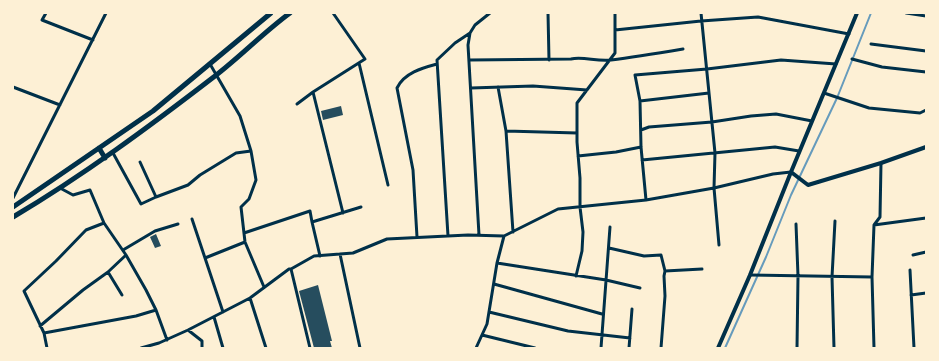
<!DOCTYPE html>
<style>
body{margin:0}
#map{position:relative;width:939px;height:361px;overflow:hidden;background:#fdf0d5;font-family:Helvetica,sans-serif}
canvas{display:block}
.frame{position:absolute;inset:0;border:14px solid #fdf0d5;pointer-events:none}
</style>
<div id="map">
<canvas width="939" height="361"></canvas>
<div class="frame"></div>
</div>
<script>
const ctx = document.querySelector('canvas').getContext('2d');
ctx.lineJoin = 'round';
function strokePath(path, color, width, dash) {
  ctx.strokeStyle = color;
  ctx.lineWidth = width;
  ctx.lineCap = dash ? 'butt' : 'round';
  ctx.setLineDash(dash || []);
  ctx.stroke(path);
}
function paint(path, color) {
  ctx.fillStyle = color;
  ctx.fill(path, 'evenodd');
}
const stream = new Path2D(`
 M 725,348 L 766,257 L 791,195 L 837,98 L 871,13`);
const building = new Path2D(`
 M 341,106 L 343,115 L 323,120 L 321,111 Z
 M 156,234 L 161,246 L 155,248 L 150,237 Z
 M 318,285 L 332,341 L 330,341 L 332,348 L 314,348 L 299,291 Z`);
const minor = new Path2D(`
 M 46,13 L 42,20 L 93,40
 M 333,13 L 365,59 L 313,92 L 343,213
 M 548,13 L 549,60
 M 701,13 L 715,153 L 714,188 L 719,245
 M 906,13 L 926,16
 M 615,30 L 701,21 L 758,17 L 849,34
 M 470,33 L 468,45 L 479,235
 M 871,44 L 926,51
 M 852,59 L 882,67 L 926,72
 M 470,60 L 571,59 C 583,56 597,62 611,60 C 635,57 659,53 683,49
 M 359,63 L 388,185
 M 210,64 L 240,116 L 251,151 L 256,180 L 249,199 L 241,207 L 245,242 L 264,287
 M 13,87 L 60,105
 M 498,87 L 506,131 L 513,232
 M 471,88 L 533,86 L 587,90
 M 824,93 L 869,108 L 920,113 L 926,110
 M 640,101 L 709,93
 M 297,104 L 313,92
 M 641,130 L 649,127 L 712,122 L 751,116 L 776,114 L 812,121
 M 506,131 L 577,133
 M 113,153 L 141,204 L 156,197
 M 578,156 L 616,152 L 641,147
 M 642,160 L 775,147 L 799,151
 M 140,162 L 156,197 L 188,185 L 200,175 L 236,153 L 251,151
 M 60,188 L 73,195 L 90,190 L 104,223 L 126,255 L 146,290 L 156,310 L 167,340
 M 13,198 L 106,13
 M 646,200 L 641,147 L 640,101 L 635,75 L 707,69 L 781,60 L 836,64
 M 192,219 L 223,312
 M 312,222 L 320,256
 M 796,224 L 798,276 L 797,348
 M 874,225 L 926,218
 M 244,233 L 310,211 L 312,222 L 361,207
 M 448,236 L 437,60 L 455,43 L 470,33 L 475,25 L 490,13
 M 417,237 L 413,170 L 397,88 C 404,73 422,68 437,64
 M 609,248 L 644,256 L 661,255 L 665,271 L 664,276 L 665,296 L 661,348
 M 123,250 L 155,231 L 178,224
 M 340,254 L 360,348
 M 913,255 L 926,252
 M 205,258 L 245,242
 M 497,263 L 606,280 L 640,288
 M 291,269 L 310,348
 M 910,270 L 914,348
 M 665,271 L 702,269
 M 108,272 L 122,295
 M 750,275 L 872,277 L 874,348
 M 576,276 L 582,251 L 583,232 L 580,207 L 580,178 L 577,142 L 577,103 L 615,53 L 615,13
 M 872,277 L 874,225 L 880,217 L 881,163
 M 494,284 L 602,314
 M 911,295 L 926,293
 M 250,298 L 266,348
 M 489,312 L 568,331 L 630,338
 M 214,317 L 223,348
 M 40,326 L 83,290 L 108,272 L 126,255
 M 188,330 L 202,341 L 202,348
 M 44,333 L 136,316 L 156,310
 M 482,335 L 535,348
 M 47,348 L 44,333 L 24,291 L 56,261 L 86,230 L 104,223
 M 141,348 L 159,343 L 188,330 L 250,298 L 289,269 L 291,269 L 314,256 L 353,253 L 387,239 L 468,235 L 504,236
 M 476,348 L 487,324 L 497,263 L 504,236 L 558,209 L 646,200 L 714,188 L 773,174 L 791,172
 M 601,348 L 610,227
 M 629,348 L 632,309
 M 834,348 L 832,277 L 835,221`);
const tertiary = new Path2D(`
 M 791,172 L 808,185 L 881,163 L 926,147
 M 718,348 L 750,275 L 791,172 L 857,13`);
const primary = new Path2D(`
 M 99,148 L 105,158
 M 13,207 L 153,111 L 271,13
 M 13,217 C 84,175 150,126 215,76 C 241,56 264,32 290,13`);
strokePath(stream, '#669bbc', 2);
paint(building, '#264d5e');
strokePath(minor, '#003049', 3);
strokePath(tertiary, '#003049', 4);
strokePath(primary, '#003049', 5);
</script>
